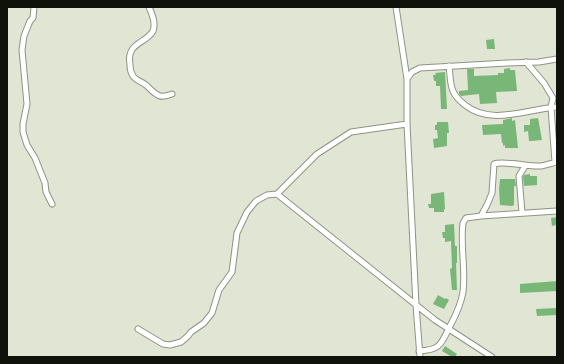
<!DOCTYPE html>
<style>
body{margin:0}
#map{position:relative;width:564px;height:364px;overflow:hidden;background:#e1e5d3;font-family:"Varela Round",sans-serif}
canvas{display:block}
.frame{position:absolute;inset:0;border:8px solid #0f110b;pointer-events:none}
</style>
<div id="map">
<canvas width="564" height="364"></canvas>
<div class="frame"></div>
</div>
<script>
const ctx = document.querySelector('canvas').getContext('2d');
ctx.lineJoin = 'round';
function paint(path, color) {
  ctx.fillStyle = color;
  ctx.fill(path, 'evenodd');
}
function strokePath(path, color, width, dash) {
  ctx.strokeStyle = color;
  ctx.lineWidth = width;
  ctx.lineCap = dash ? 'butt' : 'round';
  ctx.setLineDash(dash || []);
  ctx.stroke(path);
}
const building = new Path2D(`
 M 494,39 L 495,49 L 487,49 L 486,40 Z
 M 510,68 L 510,70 L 515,70 L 517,91 L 496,92 L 497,103 L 480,104 L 479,94 L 461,96 L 459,94 L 459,91 L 468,90 L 467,69 L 474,69 L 474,76 L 498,75 L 498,73 L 504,73 L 504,69 Z
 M 445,72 L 447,109 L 441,109 L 440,86 L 436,86 L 436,81 L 434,81 L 433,75 L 436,75 L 435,73 Z
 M 512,118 L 512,121 L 515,120 L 518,148 L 505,148 L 505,145 L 503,146 L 503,143 L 502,143 L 501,134 L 483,135 L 482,125 L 503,124 L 503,120 Z
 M 538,118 L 542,140 L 531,141 L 529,141 L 528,131 L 524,132 L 524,125 L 530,125 L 530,119 Z
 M 437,122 L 448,122 L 449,133 L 447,133 L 447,146 L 434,148 L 434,147 L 433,139 L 438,138 L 437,130 L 435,130 L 435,125 L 437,125 Z
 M 530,174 L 530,176 L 537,176 L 537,185 L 524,186 L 523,177 L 524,175 Z
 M 500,179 L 515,179 L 516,186 L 514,186 L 514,205 L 512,206 L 500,205 L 499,189 Z
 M 444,192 L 445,209 L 444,209 L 444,212 L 434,212 L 434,208 L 429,208 L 428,204 L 431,204 L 431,194 Z
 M 557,217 L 557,225 L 552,226 L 551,218 Z
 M 454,224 L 455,246 L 457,246 L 457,263 L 456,263 L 457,290 L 452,290 L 450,269 L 452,268 L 451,241 L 445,242 L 445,238 L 443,238 L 442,232 L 445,232 L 445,225 Z
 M 557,281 L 557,291 L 520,293 L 520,284 Z
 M 438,295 L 445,299 L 446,298 L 449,300 L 444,309 L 433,304 Z
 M 556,308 L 557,315 L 537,316 L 536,309 Z
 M 445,346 L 457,354 L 455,357 L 452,357 L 442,351 Z`);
const minor = new Path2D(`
 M 34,7 L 33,18 L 30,21 L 24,36 L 22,50 L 27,104 L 23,124 L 23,132 L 27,145 L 35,158 L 45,183 L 46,192 L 52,204
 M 149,7 C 152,14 156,23 153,31 C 146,44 126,42 130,65 C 130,69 131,73 133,76 C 136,81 144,82 148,87 C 157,95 159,99 172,94
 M 396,7 L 407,79
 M 526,62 L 544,83 L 553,98 L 551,107 L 555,162
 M 449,66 C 450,73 450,85 453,91 C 455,96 460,101 465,105 C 491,126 527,109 557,107
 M 277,194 L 435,320 L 492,357
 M 522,213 L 519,176 L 525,166
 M 481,216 L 557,211
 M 138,329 L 163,344 L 170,345 L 181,342 L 188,336 L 191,332 L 204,323 L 212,313 L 219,290 L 232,272 L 237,233 L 247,212 L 256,201 L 267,195 L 277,194 L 317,154 L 351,132 L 407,124
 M 419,351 C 440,350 441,345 450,326 C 456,315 461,304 463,292 C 466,269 460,246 463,223 L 466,218 L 481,216 L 487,205 L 492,193 L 494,164 C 503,160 529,167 541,166 C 547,165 552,163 557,162
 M 420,357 L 416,305 L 407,124 L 407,79 L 412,72 L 420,68 L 507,63 L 539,62 L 557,59`);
paint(building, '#78b778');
strokePath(minor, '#8f9383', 7);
strokePath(minor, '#fff', 5);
</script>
